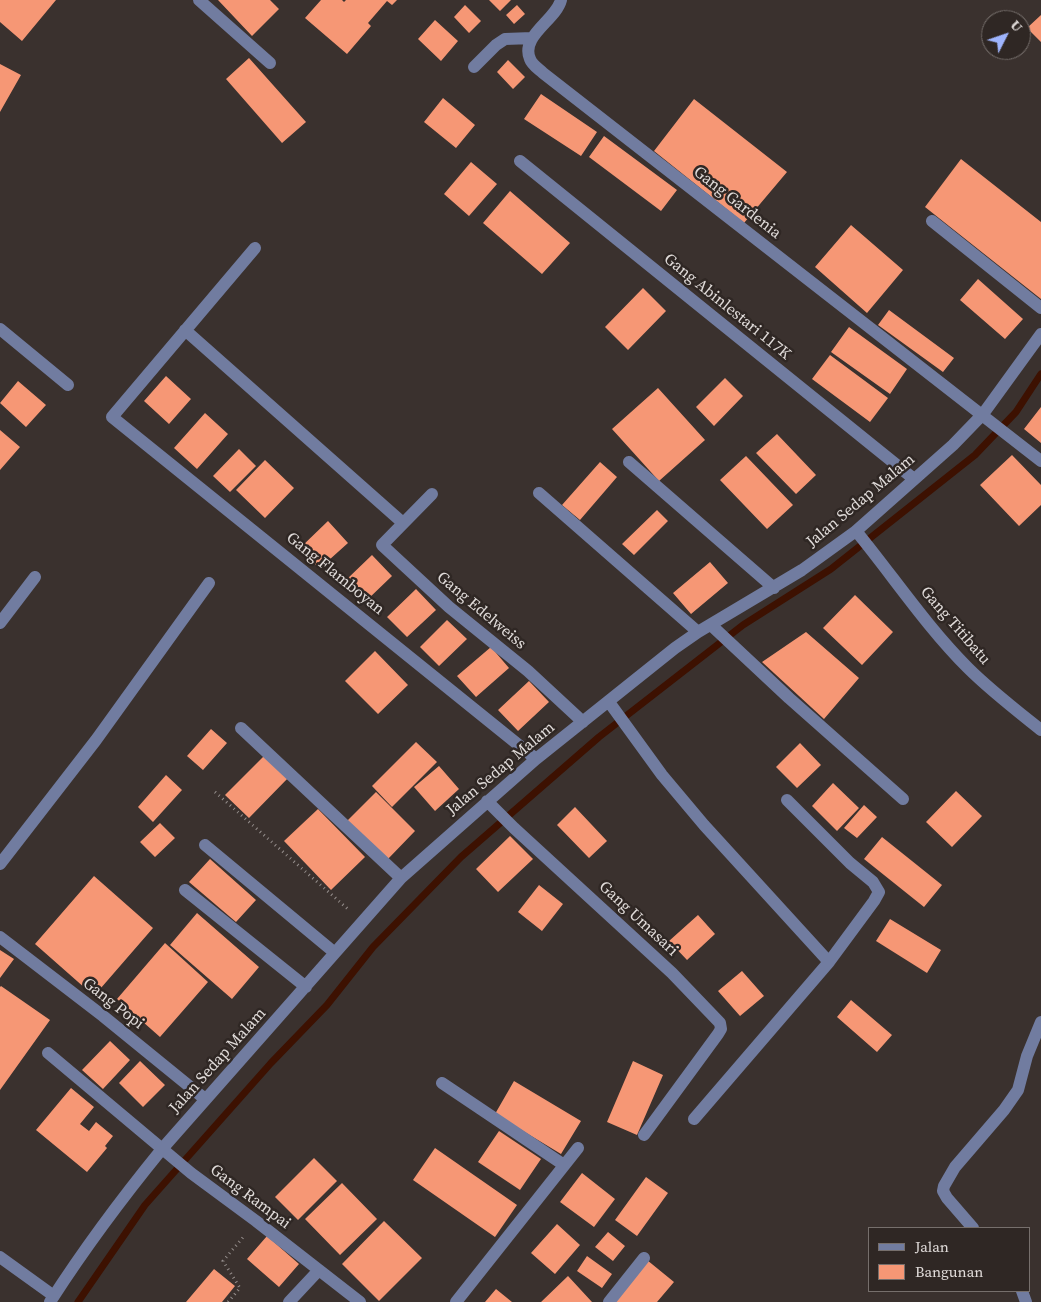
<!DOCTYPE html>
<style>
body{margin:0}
#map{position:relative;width:1041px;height:1302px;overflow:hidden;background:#3a312e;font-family:"Source Serif 4",serif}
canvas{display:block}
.legend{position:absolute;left:868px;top:1227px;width:162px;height:65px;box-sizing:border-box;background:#2f2724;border:1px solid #766f6c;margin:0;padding:6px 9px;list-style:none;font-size:15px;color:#e0dbd9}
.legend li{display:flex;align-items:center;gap:10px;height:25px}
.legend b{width:25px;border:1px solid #766f6c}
.north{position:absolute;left:981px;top:10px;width:50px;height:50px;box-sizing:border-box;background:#2f2724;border:1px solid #766f6c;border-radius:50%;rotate:49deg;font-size:14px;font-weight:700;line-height:20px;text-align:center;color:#e0dbd9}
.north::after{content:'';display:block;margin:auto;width:18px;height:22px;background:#9eb4fd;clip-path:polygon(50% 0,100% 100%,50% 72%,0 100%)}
</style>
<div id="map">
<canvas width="1041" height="1302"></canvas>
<ul class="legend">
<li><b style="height:6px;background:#717ca0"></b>Jalan</li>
<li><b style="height:14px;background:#f69775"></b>Bangunan</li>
</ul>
<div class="north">U</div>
</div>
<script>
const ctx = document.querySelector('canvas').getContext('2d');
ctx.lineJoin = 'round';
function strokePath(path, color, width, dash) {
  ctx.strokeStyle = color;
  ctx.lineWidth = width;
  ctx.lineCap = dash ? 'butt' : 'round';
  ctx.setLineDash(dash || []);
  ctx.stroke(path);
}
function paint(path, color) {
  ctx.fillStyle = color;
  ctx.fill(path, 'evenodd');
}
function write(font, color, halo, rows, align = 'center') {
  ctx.font = font + ' "Source Serif 4",serif';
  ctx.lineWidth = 5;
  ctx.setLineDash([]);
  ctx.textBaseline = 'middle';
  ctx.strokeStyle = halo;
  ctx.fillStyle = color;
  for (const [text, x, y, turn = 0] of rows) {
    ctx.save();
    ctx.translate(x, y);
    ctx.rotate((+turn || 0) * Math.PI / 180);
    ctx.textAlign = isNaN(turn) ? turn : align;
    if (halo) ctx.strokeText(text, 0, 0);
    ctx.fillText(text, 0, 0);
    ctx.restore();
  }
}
const stream = new Path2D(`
 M 78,1302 L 145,1205 L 271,1063 L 327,1005 L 373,947 L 461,857 L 599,737 L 743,625 L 831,569 L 975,455 L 1016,412 L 1041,374`);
const building = new Path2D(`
 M 0,0 L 56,0 L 22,41 L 0,22 Z
 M 218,0 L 270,0 L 279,9 L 252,36 Z
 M 321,0 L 342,0 L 344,2 L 346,0 L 397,0 L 392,5 L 387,1 L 368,23 L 371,26 L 347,54 L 305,18 Z
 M 489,0 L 511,0 L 500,11 Z
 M 465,5 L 481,21 L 469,33 L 454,17 Z
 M 517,5 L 525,14 L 514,24 L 506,15 Z
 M 1041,15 L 1041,42 L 1027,28 Z
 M 435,20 L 458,41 L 441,61 L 418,39 Z
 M 249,58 L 306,122 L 282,143 L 226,79 Z
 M 508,60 L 525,77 L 513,89 L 497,72 Z
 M 0,64 L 21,75 L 0,112 Z
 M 541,94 L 597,132 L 581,156 L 524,119 Z
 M 443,98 L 475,125 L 456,148 L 424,122 Z
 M 694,99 L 787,172 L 744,223 L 654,151 Z
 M 604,136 L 677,190 L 661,211 L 589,157 Z
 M 961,159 L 1041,222 L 1041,299 L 925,207 Z
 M 471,162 L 497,184 L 469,216 L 444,194 Z
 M 510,191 L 570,243 L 542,274 L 483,223 Z
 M 851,225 L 903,270 L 867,313 L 815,267 Z
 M 978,279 L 1023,319 L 1005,339 L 960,300 Z
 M 643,288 L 666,311 L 628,350 L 605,327 Z
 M 889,310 L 954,358 L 943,372 L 878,325 Z
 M 849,327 L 907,369 L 890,394 L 831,352 Z
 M 830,355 L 888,398 L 870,422 L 812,379 Z
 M 166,376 L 191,399 L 169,424 L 144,401 Z
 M 725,378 L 743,396 L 714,426 L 696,407 Z
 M 18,381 L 46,405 L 26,427 L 0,403 Z
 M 658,388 L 705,440 L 659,481 L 612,429 Z
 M 1041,407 L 1041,443 L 1024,429 Z
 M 205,413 L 228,434 L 197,469 L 174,448 Z
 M 0,430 L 20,447 L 0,470 Z
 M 777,434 L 816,475 L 796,494 L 756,453 Z
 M 239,449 L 256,466 L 230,492 L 213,476 Z
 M 1012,455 L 1041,485 L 1041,505 L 1019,526 L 980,485 Z
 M 746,456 L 793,505 L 767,529 L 720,480 Z
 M 265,460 L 294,488 L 265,518 L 236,490 Z
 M 600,462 L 617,477 L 580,520 L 562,505 Z
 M 657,510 L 668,521 L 634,555 L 622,544 Z
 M 328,521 L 348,543 L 319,569 L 300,548 Z
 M 372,555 L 392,576 L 366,601 L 346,580 Z
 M 710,562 L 728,583 L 691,614 L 673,593 Z
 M 416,589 L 436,610 L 407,637 L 387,617 Z
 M 855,595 L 893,632 L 862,665 L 823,628 Z
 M 447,620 L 467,639 L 439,666 L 420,647 Z
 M 806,632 L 859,678 L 824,719 L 762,662 Z
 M 491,647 L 509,668 L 476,697 L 457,676 Z
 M 375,651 L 408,685 L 378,714 L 345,681 Z
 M 529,681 L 549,702 L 518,731 L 498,710 Z
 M 211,729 L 227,743 L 203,770 L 187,756 Z
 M 416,742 L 437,762 L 392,807 L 372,786 Z
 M 800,743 L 821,765 L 797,788 L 776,767 Z
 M 266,754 L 289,777 L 249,818 L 225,795 Z
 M 439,766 L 459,789 L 435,811 L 414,787 Z
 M 166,775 L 182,790 L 153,822 L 138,807 Z
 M 833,783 L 859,808 L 837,831 L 812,806 Z
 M 956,791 L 982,816 L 952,847 L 926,822 Z
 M 376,792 L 415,831 L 387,860 L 347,821 Z
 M 864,805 L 877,817 L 857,838 L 844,828 Z
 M 575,807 L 607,841 L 589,858 L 557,825 Z
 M 318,809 L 365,857 L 331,890 L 284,841 Z
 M 160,823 L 175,838 L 155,857 L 140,842 Z
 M 510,836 L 533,859 L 498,892 L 476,869 Z
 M 882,837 L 942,885 L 924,907 L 864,859 Z
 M 210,859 L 256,900 L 236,922 L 189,882 Z
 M 94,876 L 153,928 L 94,996 L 35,944 Z
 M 539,885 L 563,904 L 542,931 L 518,912 Z
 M 197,913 L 259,967 L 232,999 L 170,945 Z
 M 698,915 L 715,934 L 687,960 L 669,941 Z
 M 890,919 L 941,950 L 927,973 L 876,941 Z
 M 165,943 L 208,982 L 160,1037 L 117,999 Z
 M 0,950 L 14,959 L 0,978 Z
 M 742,971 L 764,996 L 740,1016 L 718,991 Z
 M 1,986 L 50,1020 L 0,1090 L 0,987 Z
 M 851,1000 L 892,1035 L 877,1052 L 837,1017 Z
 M 110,1041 L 130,1060 L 103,1089 L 82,1070 Z
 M 140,1061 L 165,1085 L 143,1107 L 119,1083 Z
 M 633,1061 L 663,1075 L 637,1135 L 607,1122 Z
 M 514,1081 L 581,1121 L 561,1154 L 495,1114 Z
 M 71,1088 L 94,1107 L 80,1124 L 89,1131 L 96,1122 L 113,1136 L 105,1146 L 107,1148 L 87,1172 L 36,1130 Z
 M 499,1131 L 541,1159 L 520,1190 L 478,1162 Z
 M 435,1148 L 517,1205 L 495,1237 L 413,1180 Z
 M 314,1158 L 337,1181 L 298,1220 L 275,1197 Z
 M 582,1173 L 615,1199 L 594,1227 L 560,1202 Z
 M 646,1177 L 668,1193 L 637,1236 L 615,1220 Z
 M 342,1183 L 377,1219 L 340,1255 L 305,1219 Z
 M 384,1221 L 422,1258 L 379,1301 L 342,1264 Z
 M 557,1224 L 580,1245 L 555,1274 L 531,1253 Z
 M 608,1232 L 625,1246 L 613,1261 L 595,1247 Z
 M 267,1236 L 299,1264 L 279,1287 L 247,1259 Z
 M 587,1256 L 612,1274 L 602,1288 L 577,1271 Z
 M 647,1260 L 674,1282 L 657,1302 L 612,1302 Z
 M 214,1269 L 235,1286 L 222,1302 L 186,1302 Z
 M 568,1276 L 592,1302 L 541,1302 Z
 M 496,1289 L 512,1302 L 485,1302 Z`);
const path = new Path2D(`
 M 215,792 L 349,910
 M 228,1302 L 240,1288 L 223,1261 L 245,1235`);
const minor = new Path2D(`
 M 199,0 L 270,63
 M 561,0 C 556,20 520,36 530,59 C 532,65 539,69 543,73 L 1041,461
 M 474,67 L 496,45 L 505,39 L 532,38
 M 520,161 L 914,479
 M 932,221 L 1041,308
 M 255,248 L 112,417 L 536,759
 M 0,329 L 68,385
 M 185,330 L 403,523
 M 629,462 L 774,588
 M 539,493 L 698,632
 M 432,494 L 382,545 L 449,607 L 528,671 L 583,722
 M 856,531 C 893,576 926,626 968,668 C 990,690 1016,710 1041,730
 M 0,623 L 35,577
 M 711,625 L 789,698 L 903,799
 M 609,702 L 662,775 L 704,825 L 829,962
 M 241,728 L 401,878
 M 487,801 L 514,828 L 672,973 L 720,1023 L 721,1029 L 718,1034 L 644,1135
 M 205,845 L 335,953
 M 0,864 L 96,740 L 209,583
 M 185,890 L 306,987
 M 0,937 L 103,1016 L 205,1099
 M 48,1053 L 191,1173 L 256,1221 L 360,1302
 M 442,1083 L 564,1165
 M 694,1119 L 829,962 L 874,901 L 879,892 L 873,882 L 850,863 L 787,800
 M 973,1228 L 947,1198 L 943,1191 L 944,1186 L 955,1167 L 1004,1110 L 1018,1090 L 1027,1056 L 1041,1022
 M 0,1257 L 54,1296
 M 1022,1291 L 1026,1302
 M 50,1302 C 84,1249 122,1198 162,1149 L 401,878 L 536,759 L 675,648 L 698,632 L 802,570 L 856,531 L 953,445 L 983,414 L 1041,334
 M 289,1302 L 319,1270
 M 456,1302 L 578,1148
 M 609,1302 L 644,1258`);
const streetNames = [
 ["Gang Gardenia",737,203,38],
 ["Gang Abinlestari 117K",727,307,39],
 ["Jalan Sedap Malam",861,501,-40],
 ["Gang Flamboyan",335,574,39],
 ["Gang Edelweiss",481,611,40],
 ["Gang Titibatu",955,626,49],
 ["Jalan Sedap Malam",501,769,-40],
 ["Gang Umasari",638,919,43],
 ["Gang Popi",113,1004,38],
 ["Jalan Sedap Malam",218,1061,-48],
 ["Gang Rampai",250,1197,37]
];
strokePath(stream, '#3d1101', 7);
paint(building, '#f69775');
strokePath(path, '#958e8c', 3, [1, 4]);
strokePath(minor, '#717ca0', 12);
write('16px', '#e0dbd9', '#2f2724', streetNames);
</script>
